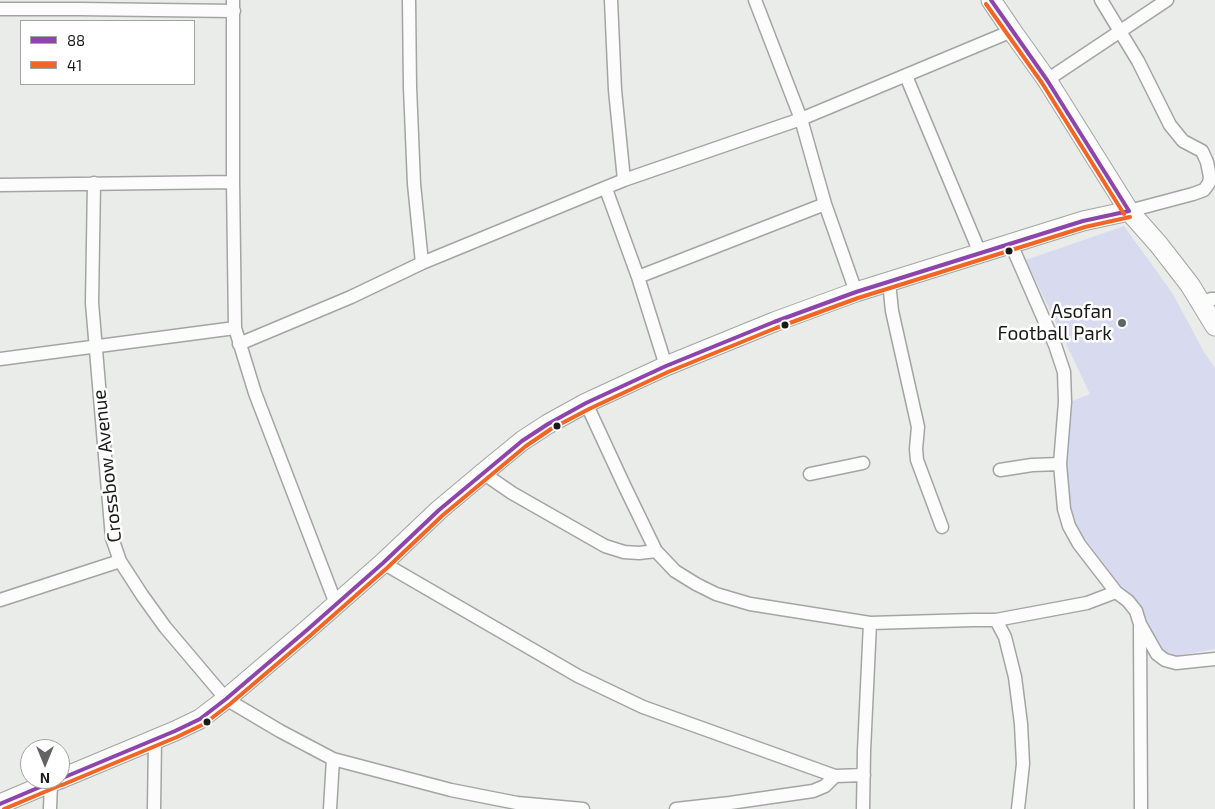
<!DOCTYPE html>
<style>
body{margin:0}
#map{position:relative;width:1215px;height:809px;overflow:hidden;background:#e9ece8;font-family:"Exo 2",sans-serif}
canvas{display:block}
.legend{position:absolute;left:20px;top:20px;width:175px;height:65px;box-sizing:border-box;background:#fff;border:1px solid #a3a3a3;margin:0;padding:6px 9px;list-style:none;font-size:15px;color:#181a18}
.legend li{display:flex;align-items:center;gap:10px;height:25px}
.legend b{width:25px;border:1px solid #a3a3a3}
.north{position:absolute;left:20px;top:739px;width:50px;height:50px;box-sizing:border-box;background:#fff;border:1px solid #a3a3a3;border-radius:50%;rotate:180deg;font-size:14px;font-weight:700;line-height:20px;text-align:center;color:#181a18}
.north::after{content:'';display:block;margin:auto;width:18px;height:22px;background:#616461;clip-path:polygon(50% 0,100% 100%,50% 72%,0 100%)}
</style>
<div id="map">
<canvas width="1215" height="809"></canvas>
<ul class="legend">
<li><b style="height:6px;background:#8e44ad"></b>88</li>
<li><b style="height:6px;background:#f26522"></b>41</li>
</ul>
<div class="north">N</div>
</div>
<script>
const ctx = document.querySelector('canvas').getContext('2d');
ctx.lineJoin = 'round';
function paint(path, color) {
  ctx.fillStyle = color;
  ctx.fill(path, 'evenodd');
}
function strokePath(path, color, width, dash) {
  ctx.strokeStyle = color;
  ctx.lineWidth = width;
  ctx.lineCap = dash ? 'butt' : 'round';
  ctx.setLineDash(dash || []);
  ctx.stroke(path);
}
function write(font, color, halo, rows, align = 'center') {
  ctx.font = font + ' "Exo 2",sans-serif';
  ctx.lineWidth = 5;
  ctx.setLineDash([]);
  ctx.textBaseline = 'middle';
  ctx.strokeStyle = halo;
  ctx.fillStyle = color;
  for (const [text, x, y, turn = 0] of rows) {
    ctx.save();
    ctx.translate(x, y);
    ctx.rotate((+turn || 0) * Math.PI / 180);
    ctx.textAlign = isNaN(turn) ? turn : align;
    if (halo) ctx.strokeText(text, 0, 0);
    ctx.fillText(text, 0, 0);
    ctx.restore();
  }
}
const green = new Path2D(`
 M 1124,226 L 1173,294 L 1204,352 L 1215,368 L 1215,649 L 1175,656 L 1161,650 L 1135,598 L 1119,584 L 1082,535 L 1070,511 L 1066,468 L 1070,402 L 1090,394 L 1026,260 Z`);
const street = new Path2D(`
 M 233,0 L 233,182 L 235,328 L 255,393 L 336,604
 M 409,0 L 410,87 L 414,184 L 422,263
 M 611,0 L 615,90 L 624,180
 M 755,0 L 801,119 L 825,204 L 856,292
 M 1101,0 L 1138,61 L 1170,125 L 1183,141 L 1202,151 L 1207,162 L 1210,177 L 1209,183 L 1204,190 L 1193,194 L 1129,211
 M 0,9 L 80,9 L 234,11
 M 906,76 L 980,253
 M 1047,80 L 1167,0
 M 94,183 L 92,303 L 112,538 L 120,561 L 142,595 L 165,627 L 226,699 L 280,731 L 333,759 L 451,790 L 517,803 L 583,809
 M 0,185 L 233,182
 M 606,189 L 638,277 L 666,366
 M 1011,244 L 1055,345 L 1064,372 L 1065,402 L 1060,464 L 1064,509 L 1069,526 L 1079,544 L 1116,592 L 1128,601 L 1136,611 L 1140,624 L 1157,654 L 1165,660 L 1176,663 L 1215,659
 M 638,277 L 825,204
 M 889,282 L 892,311 L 918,427 L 916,449 L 917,460 L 942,527
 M 1202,304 L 1211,299 L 1215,299
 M 239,344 L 351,297 L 422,263 L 624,180 L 801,119 L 1012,31
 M 0,359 L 235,328
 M 586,403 L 624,485 L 656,551 L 675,571 L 696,584 L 716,594 L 750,604 L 870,623 L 973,620 L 996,620 L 1087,603 L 1116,592
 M 1000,470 L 1032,465 L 1060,464
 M 483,473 L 512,493 L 605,546 L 624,552 L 639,553 L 656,551
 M 810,474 L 863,463
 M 383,563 L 578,676 L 643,707 L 835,776 L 864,775
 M 0,600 L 120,561
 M 996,620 L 1005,637 L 1015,677 L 1021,724 L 1023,764 L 1018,809
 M 1140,627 L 1141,809
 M 50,809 L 51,783
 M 154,809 L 155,739
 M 330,809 L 333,759
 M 676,809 L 730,803 L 813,791 L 825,786 L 835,776
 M 863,809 L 864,751 L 870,623`);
const secondary = new Path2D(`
 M 991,0 L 1012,31 L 1047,80 L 1129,211 L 1159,245 L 1190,285 L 1215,326
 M 60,779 L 175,731 L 200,719 L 226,699 L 307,630 L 383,563 L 439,510 L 483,473 L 522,441 L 548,424 L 586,403 L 666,366 L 774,322 L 856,292 L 1083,221 L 1129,211
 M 0,804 L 59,779`);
const bus1 = new Path2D(`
 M 991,0 L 1047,80 L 1129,211
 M 60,779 L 175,731 L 200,719 L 226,699 L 307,630 L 383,563 L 439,510 L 522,441 L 548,424 L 586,403 L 666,366 L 774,322 L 856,292 L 1083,221 L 1129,211
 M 0,804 L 59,779`);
const bus2 = new Path2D(`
 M 986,4 L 1042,83 L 1124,214
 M 62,785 L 177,737 L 204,724 L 230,704 L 311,635 L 387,568 L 443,515 L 526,446 L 551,429 L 589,409 L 668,372 L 776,328 L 858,298 L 1085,227 L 1130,217
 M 4,809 L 61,785`);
const markers = [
 [1009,251,4.5,"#181a18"],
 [1122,323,5,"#616461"],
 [785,325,4.5,"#181a18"],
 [557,426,4.5,"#181a18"],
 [207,722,4.5,"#181a18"]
];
const poiNames = [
 ["Asofan",1112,312],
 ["Football Park",1112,334]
];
const streetNames = [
 ["Crossbow Avenue",107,466,-96]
];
paint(green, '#d8dbf0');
strokePath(street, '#a3a5a3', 15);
strokePath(secondary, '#a3a5a3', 21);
strokePath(street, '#fcfcfc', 12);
strokePath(secondary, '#fcfcfc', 19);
strokePath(bus1, '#8e44ad', 4);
strokePath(bus2, '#f26522', 4);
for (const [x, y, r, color] of markers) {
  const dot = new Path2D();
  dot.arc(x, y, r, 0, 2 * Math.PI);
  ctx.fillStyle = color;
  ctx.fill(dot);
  strokePath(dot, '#fff', 2);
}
write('19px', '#181a18', '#fff', poiNames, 'right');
write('19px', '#181a18', '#fff', streetNames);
</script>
